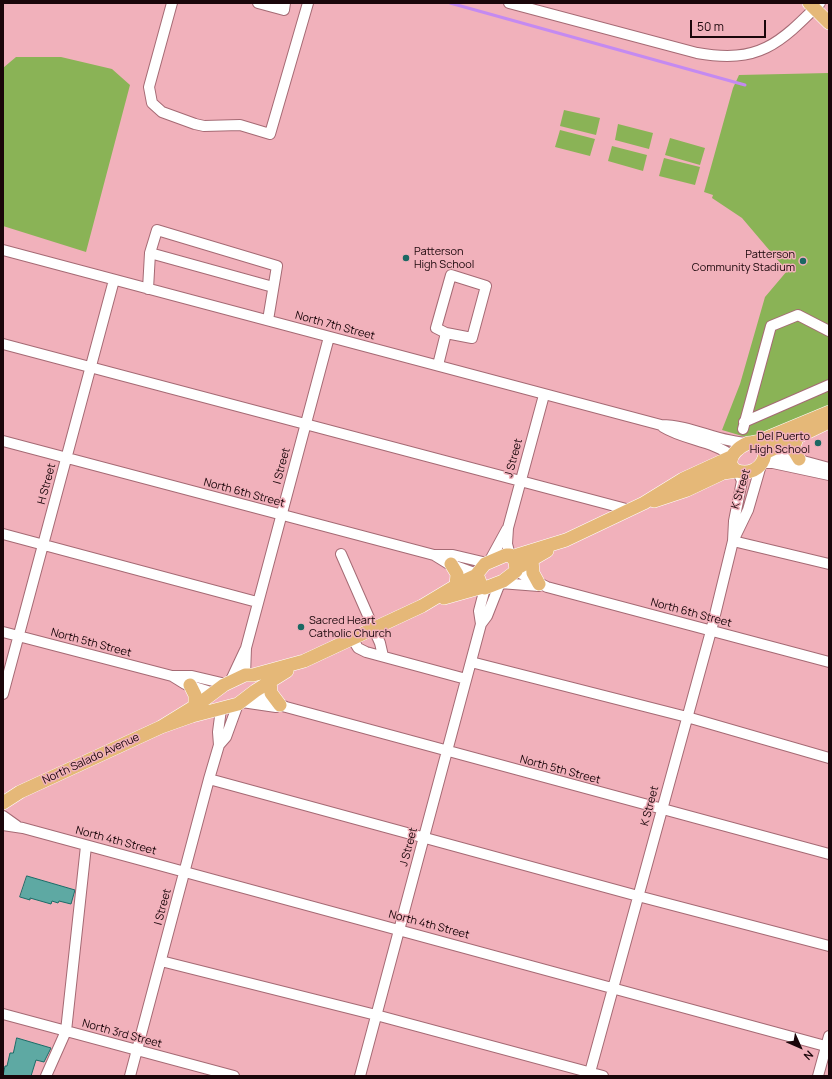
<!DOCTYPE html>
<style>
body{margin:0}
#map{position:relative;width:832px;height:1079px;overflow:hidden;background:#f1b1bb;font-family:Manrope,sans-serif}
canvas{display:block}
.frame{position:absolute;inset:0;border:4px solid #1a060a;pointer-events:none}
.north{position:absolute;left:780px;top:1027px;width:40px;height:40px;-webkit-text-stroke:3px #f1b1bb;paint-order:stroke;rotate:135deg;font-size:11px;font-weight:700;line-height:16px;text-align:center;color:#1a060a}
.north::after{content:'';display:block;margin:auto;width:14px;height:18px;background:#1a060a;clip-path:polygon(50% 0,100% 100%,50% 72%,0 100%)}
.scale{position:absolute;left:690px;top:20px;width:76px;height:18px;box-sizing:border-box;border:2px solid #1a060a;border-top:0;padding-left:5px;font-size:12px;line-height:14px;white-space:nowrap;color:#1a060a;-webkit-text-stroke:3px #f1b1bb;paint-order:stroke}
</style>
<div id="map">
<canvas width="832" height="1079"></canvas>
<div class="frame"></div>
<div class="north">N</div>
<div class="scale">50 m</div>
</div>
<script>
const ctx = document.querySelector('canvas').getContext('2d');
ctx.lineJoin = 'round';
function paint(path, color) {
  ctx.fillStyle = color;
  ctx.fill(path, 'evenodd');
}
function strokePath(path, color, width, dash) {
  ctx.strokeStyle = color;
  ctx.lineWidth = width;
  ctx.lineCap = dash ? 'butt' : 'round';
  ctx.setLineDash(dash || []);
  ctx.stroke(path);
}
function write(font, color, halo, rows, align = 'center') {
  ctx.font = font + ' Manrope,sans-serif';
  ctx.lineWidth = 3;
  ctx.setLineDash([]);
  ctx.textBaseline = 'middle';
  ctx.strokeStyle = halo;
  ctx.fillStyle = color;
  for (const [text, x, y, turn = 0] of rows) {
    ctx.save();
    ctx.translate(x, y);
    ctx.rotate((+turn || 0) * Math.PI / 180);
    ctx.textAlign = isNaN(turn) ? turn : align;
    if (halo) ctx.strokeText(text, 0, 0);
    ctx.fillText(text, 0, 0);
    ctx.restore();
  }
}
const green = new Path2D(`
 M 16,57 L 61,57 L 112,69 L 130,85 L 86,252 L 3,226 L 3,68 Z
 M 829,73 L 829,407 L 763,436 L 749,438 L 722,430 L 740,384 L 765,297 L 787,271 L 742,218 L 712,198 L 713,195 L 704,192 L 733,88 L 739,75 Z
 M 564,110 L 600,118 L 596,135 L 560,126 Z
 M 618,124 L 653,133 L 649,149 L 615,140 Z
 M 560,130 L 595,139 L 590,156 L 555,147 Z
 M 670,138 L 705,148 L 700,165 L 665,155 Z
 M 612,146 L 647,155 L 643,171 L 608,161 Z
 M 664,158 L 700,167 L 695,185 L 659,176 Z`);
const stream = new Path2D(`
 M 450,3 L 745,85`);
const building = new Path2D(`
 M 27,876 L 75,890 L 71,904 L 59,901 L 58,903 L 52,901 L 51,904 L 30,898 L 30,900 L 20,897 Z
 M 17,1038 L 51,1048 L 44,1062 L 36,1060 L 31,1076 L 3,1076 L 5,1066 L 7,1066 L 10,1053 L 13,1053 Z`);
const minor = new Path2D(`
 M 172,3 L 149,87 L 152,103 L 162,112 L 195,124 L 204,126 L 240,125 L 270,134 L 308,3
 M 258,3 L 284,10 L 285,3
 M 509,3 L 697,53 C 759,64 779,44 820,3
 M 3,250 L 661,425 C 691,425 718,442 748,443
 M 150,253 L 273,287
 M 148,289 L 150,253 L 157,230 L 277,266 L 268,320
 M 3,344 L 630,510
 M 438,365 L 446,333 L 472,338 L 486,286 L 451,275 L 436,328 L 446,333
 M 744,422 L 829,385
 M 663,427 C 684,440 713,441 732,456
 M 743,429 L 771,326 L 798,315 L 829,331
 M 3,441 L 434,555 L 447,563 L 477,574
 M 766,455 L 781,455 L 829,468
 M 763,463 L 773,463 L 829,475
 M 3,534 L 257,602
 M 733,541 L 829,564
 M 733,541 L 748,510 L 761,465
 M 341,554 L 380,643 L 383,656
 M 434,555 L 453,555 L 487,563
 M 510,555 L 507,544 L 508,528 L 544,395
 M 489,562 L 507,529
 M 516,571 L 547,587 L 829,662
 M 500,583 L 539,586
 M 481,624 L 479,611 L 485,588
 M 3,632 L 172,676 L 185,684 L 214,693
 M 352,638 L 358,648 L 366,652 L 466,679
 M 471,662 L 687,717 L 829,758
 M 245,675 L 246,648 L 329,337
 M 172,676 L 192,676 L 226,684
 M 230,682 L 245,650
 M 3,694 L 114,280
 M 252,695 L 286,707 L 829,854
 M 242,702 L 276,707
 M 219,745 L 218,732 L 221,709
 M 209,779 L 638,896 L 829,946
 M 3,816 L 17,826
 M 3,825 L 23,828 L 829,1047
 M 161,961 L 376,1015 L 603,1076
 M 3,1014 L 234,1076
 M 46,1076 L 66,1031 L 86,846
 M 130,1076 L 209,779 L 219,745 L 226,737 L 238,704
 M 360,1076 L 481,624 L 487,616 L 500,583
 M 589,1076 L 711,631 L 733,541 L 734,521 L 742,481 L 738,472
 M 818,1076 L 829,1036`);
const major = new Path2D(`
 M 809,3 L 829,23
 M 797,438 L 793,449 L 799,459
 M 748,443 C 778,438 764,482 735,470 L 731,465 C 729,455 739,447 748,443 Z
 M 749,443 L 759,441 L 829,412
 M 765,453 L 829,422
 M 654,501 L 687,490 L 723,473 L 737,471
 M 506,555 L 510,555 L 515,561 L 516,571 L 503,581 L 485,588 L 481,585 L 477,574 L 485,564 Z
 M 511,557 L 566,540 L 644,503 L 683,479 L 731,457
 M 532,560 L 533,573 L 539,584
 M 451,564 L 457,574 L 456,586
 M 516,569 L 547,551
 M 444,598 L 483,587
 M 270,681 L 271,693 L 280,705
 M 190,685 L 195,695 L 195,706
 M 161,727 L 200,703 L 224,685 L 245,675 L 253,675 L 304,661 L 422,606 L 462,582 L 477,575
 M 3,803 L 20,792 L 161,727 L 192,716 L 238,704 L 255,691 L 287,671`);
const markers = [
 [406,258,4,"#1b6863"],
 [803,261,4,"#1b6863"],
 [818,443,4,"#1b6863"],
 [301,627,4,"#1b6863"]
];
const poiNames = [
 ["Patterson",414,252],
 ["High School",414,265],
 ["Patterson",795,255,"right"],
 ["Community Stadium",795,268,"right"],
 ["Del Puerto",810,437,"right"],
 ["High School",810,450,"right"],
 ["Sacred Heart",309,621],
 ["Catholic Church",309,634]
];
const streetNames = [
 ["North 7th Street",335,326,15],
 ["J Street",514,458,-75],
 ["I Street",282,466,-75],
 ["H Street",47,484,-75],
 ["K Street",741,489,-73],
 ["North 6th Street",244,493,15],
 ["North 6th Street",691,613,15],
 ["North 5th Street",91,643,15],
 ["North Salado Avenue",91,759,-25],
 ["North 5th Street",560,770,15],
 ["K Street",650,806,-75],
 ["North 4th Street",116,841,15],
 ["J Street",409,847,-75],
 ["I Street",163,907,-75],
 ["North 4th Street",429,925,15],
 ["North 3rd Street",122,1034,15]
];
paint(green, '#8ab356');
strokePath(stream, '#c48af1', 3);
paint(building, '#5ea9a3');
strokePath(building, '#1a6c67', 1);
strokePath(minor, '#a56a74', 12);
strokePath(major, '#fff', 14);
strokePath(minor, '#fff', 10);
strokePath(major, '#e5b878', 13);
for (const [x, y, r, color] of markers) {
  const dot = new Path2D();
  dot.arc(x, y, r, 0, 2 * Math.PI);
  ctx.fillStyle = color;
  ctx.fill(dot);
  strokePath(dot, '#f1b1bb', 1.5);
}
write('11px', '#1a060a', '#f1b1bb', poiNames, 'left');
write('11px', '#1a060a', '#f1b1bb', streetNames);
</script>
